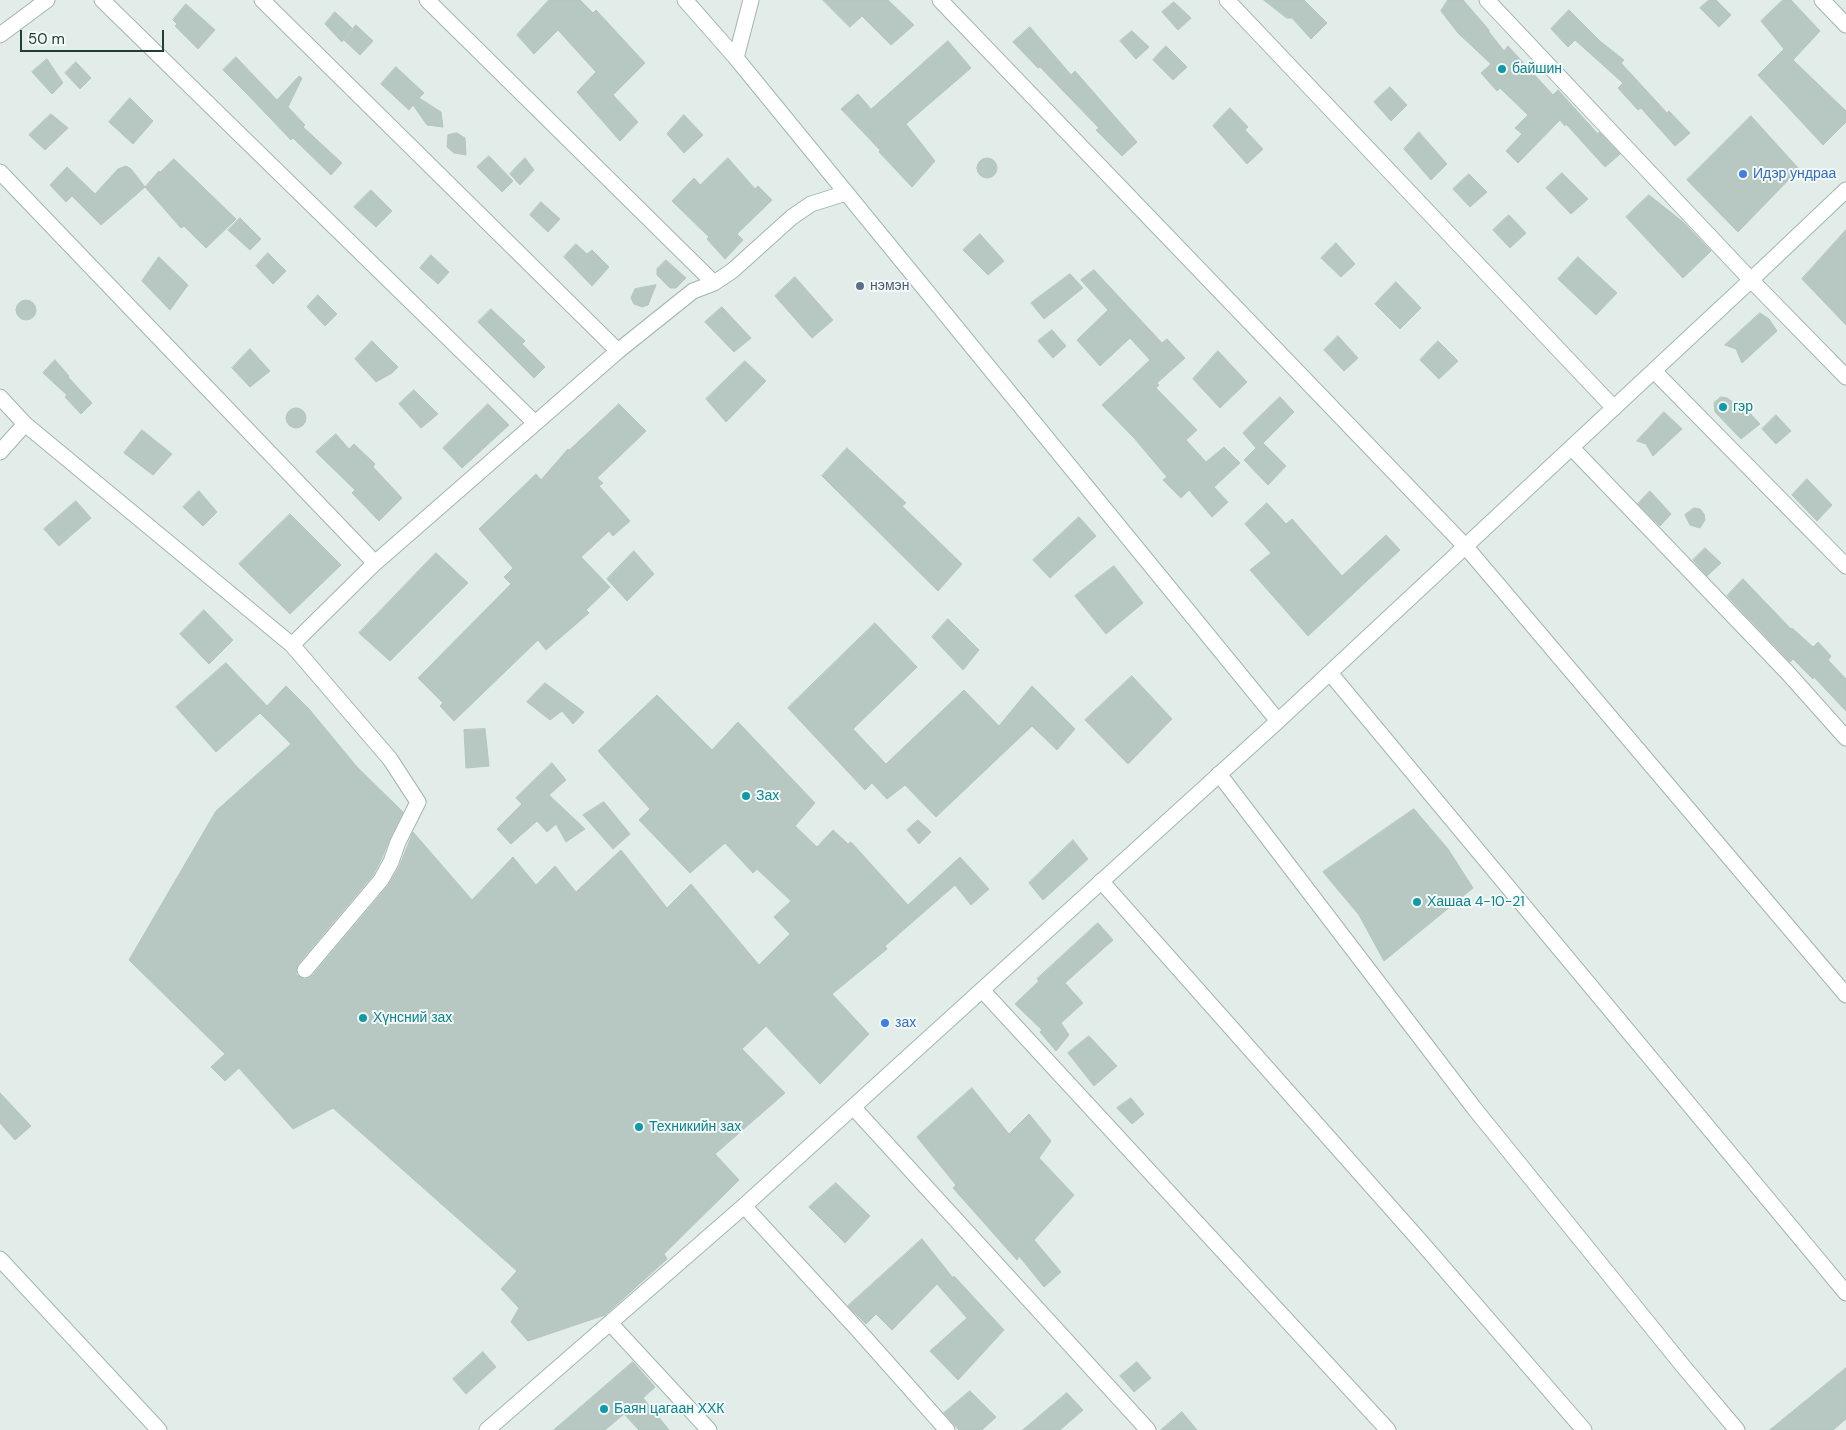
<!DOCTYPE html>
<meta charset="utf-8">
<style>
body{margin:0}
#map{position:relative;width:1846px;height:1430px;overflow:hidden;background:#e2ece8;font-family:"DM Sans",sans-serif}
canvas{display:block}
.scale{position:absolute;left:20px;top:30px;width:144px;height:22px;box-sizing:border-box;border:2px solid #213e38;border-top:0;padding-left:6px;font-size:15px;line-height:18px;white-space:nowrap;color:#213e38;-webkit-text-stroke:4px #f2f9f6;paint-order:stroke}
</style>
<div id="map">
<canvas width="1846" height="1430"></canvas>
<div class="scale">50 m</div>
</div>
<script>
const ctx = document.querySelector('canvas').getContext('2d');
ctx.lineJoin = 'round';
function paint(path, color) {
  ctx.fillStyle = color;
  ctx.fill(path, 'evenodd');
}
function strokePath(path, color, width, dash) {
  ctx.strokeStyle = color;
  ctx.lineWidth = width;
  ctx.lineCap = dash ? 'butt' : 'round';
  ctx.setLineDash(dash || []);
  ctx.stroke(path);
}
function write(font, color, halo, rows, align = 'center') {
  ctx.font = font + ' "DM Sans",sans-serif';
  ctx.lineWidth = 4;
  ctx.setLineDash([]);
  ctx.textBaseline = 'middle';
  ctx.strokeStyle = halo;
  ctx.fillStyle = color;
  for (const [text, x, y, turn = 0] of rows) {
    ctx.save();
    ctx.translate(x, y);
    ctx.rotate((+turn || 0) * Math.PI / 180);
    ctx.textAlign = isNaN(turn) ? turn : align;
    if (halo) ctx.strokeText(text, 0, 0);
    ctx.fillText(text, 0, 0);
    ctx.restore();
  }
}
const building = new Path2D(`
 M 549,0 L 580,0 L 593,13 L 596,10 L 645,63 L 613,95 L 638,122 L 620,141 L 577,92 L 596,72 L 558,30 L 534,54 L 517,35 Z
 M 823,0 L 888,0 L 914,25 L 891,45 L 862,16 L 850,27 Z
 M 1264,0 L 1304,0 L 1327,23 L 1311,39 L 1292,18 L 1287,18 Z
 M 1448,0 L 1463,0 L 1489,30 L 1489,32 L 1504,51 L 1508,46 L 1553,95 L 1558,90 L 1598,134 L 1599,132 L 1620,154 L 1605,167 L 1566,124 L 1565,126 L 1560,120 L 1518,163 L 1506,151 L 1522,134 L 1515,128 L 1528,115 L 1500,88 L 1497,91 L 1481,73 L 1491,64 L 1458,33 L 1441,11 Z
 M 1709,0 L 1716,0 L 1731,15 L 1719,27 L 1700,8 Z
 M 1783,0 L 1791,0 L 1820,31 L 1793,60 L 1846,111 L 1846,122 L 1823,145 L 1758,75 L 1784,49 L 1761,21 Z
 M 1174,2 L 1191,18 L 1178,30 L 1162,12 Z
 M 186,4 L 215,30 L 198,49 L 175,26 L 177,24 L 173,20 Z
 M 1569,10 L 1601,42 L 1624,60 L 1621,63 L 1667,113 L 1669,111 L 1690,133 L 1675,146 L 1641,108 L 1638,110 L 1618,88 L 1623,83 L 1575,40 L 1568,47 L 1551,29 Z
 M 335,12 L 352,28 L 342,42 L 325,24 Z
 M 356,25 L 373,41 L 360,55 L 344,40 Z
 M 1030,27 L 1071,75 L 1075,71 L 1137,142 L 1122,156 L 1096,130 L 1099,128 L 1040,67 L 1038,68 L 1013,42 Z
 M 1132,31 L 1149,47 L 1136,59 L 1120,41 Z
 M 948,41 L 971,68 L 906,124 L 935,161 L 912,187 L 879,152 L 880,150 L 841,109 L 858,94 L 871,109 Z
 M 1166,46 L 1187,67 L 1173,80 L 1153,60 Z
 M 236,57 L 277,100 L 299,76 L 302,78 L 288,107 L 305,125 L 303,127 L 342,163 L 331,175 L 293,138 L 291,140 L 248,95 L 223,70 Z
 M 47,59 L 63,83 L 52,94 L 32,72 Z
 M 76,62 L 91,78 L 80,89 L 65,73 Z
 M 396,67 L 424,93 L 419,98 L 441,112 L 443,127 L 427,125 L 413,105 L 409,110 L 381,84 Z
 M 1390,87 L 1407,105 L 1391,121 L 1374,102 Z
 M 130,98 L 153,121 L 133,144 L 109,122 Z
 M 1230,108 L 1248,127 L 1245,130 L 1263,149 L 1247,164 L 1213,126 Z
 M 51,114 L 68,128 L 45,150 L 29,135 Z
 M 684,115 L 703,135 L 684,153 L 667,134 Z
 M 1751,116 L 1799,169 L 1738,232 L 1687,180 Z
 M 1419,132 L 1447,164 L 1431,180 L 1404,149 Z
 M 457,133 L 465,138 L 466,155 L 454,153 L 447,147 L 448,135 Z
 M 489,156 L 513,181 L 502,192 L 477,167 Z
 M 525,158 L 534,170 L 520,185 L 510,174 Z
 M 728,158 L 755,189 L 758,186 L 772,200 L 737,234 L 743,240 L 725,259 L 707,239 L 709,237 L 672,201 L 694,178 L 700,185 Z
 M977 168a10 10 0 1 1 20 0a10 10 0 1 1-20 0Z
 M 174,159 L 236,219 L 206,248 L 184,226 L 181,228 L 145,187 L 101,225 L 72,196 L 66,202 L 50,185 L 67,167 L 95,194 L 118,169 L 126,166 L 131,169 L 145,187 L 159,171 L 160,172 Z
 M 1562,173 L 1588,199 L 1571,214 L 1546,188 Z
 M 1469,174 L 1487,192 L 1470,207 L 1453,189 Z
 M 371,190 L 392,211 L 376,227 L 354,207 Z
 M 1649,195 L 1683,222 L 1711,251 L 1683,278 L 1626,217 Z
 M 541,202 L 560,219 L 548,232 L 530,215 Z
 M 1509,215 L 1526,233 L 1510,248 L 1493,230 Z
 M 240,218 L 261,239 L 250,250 L 228,230 Z
 M 1846,230 L 1846,325 L 1802,279 Z
 M 980,234 L 1004,261 L 988,275 L 963,250 Z
 M 1336,243 L 1355,264 L 1341,277 L 1321,258 Z
 M 576,244 L 587,254 L 592,250 L 609,267 L 592,286 L 564,257 Z
 M 268,253 L 286,271 L 273,284 L 256,266 Z
 M 431,255 L 449,272 L 438,284 L 420,268 Z
 M 159,257 L 188,285 L 170,310 L 142,281 Z
 M 1578,257 L 1617,293 L 1596,315 L 1558,279 Z
 M 666,260 L 686,278 L 676,288 L 670,288 L 657,275 L 657,269 Z
 M 1094,270 L 1162,343 L 1167,339 L 1185,358 L 1157,383 L 1159,385 L 1156,388 L 1197,430 L 1186,440 L 1206,462 L 1224,447 L 1240,463 L 1214,487 L 1228,502 L 1212,517 L 1189,490 L 1181,498 L 1163,480 L 1167,477 L 1134,438 L 1102,405 L 1150,360 L 1130,338 L 1100,366 L 1077,340 L 1108,310 L 1081,280 Z
 M 1070,274 L 1083,288 L 1044,319 L 1031,303 Z
 M 795,277 L 833,320 L 812,338 L 775,296 Z
 M 1396,282 L 1421,308 L 1400,329 L 1375,304 Z
 M 656,285 L 648,305 L 642,307 L 634,304 L 631,298 L 635,289 Z
 M 318,295 L 337,314 L 325,326 L 307,307 Z
 M16 310a10 10 0 1 1 20 0a10 10 0 1 1-20 0Z
 M 722,307 L 751,338 L 734,352 L 705,322 Z
 M 491,309 L 525,341 L 522,344 L 545,367 L 534,378 L 478,322 Z
 M 1760,313 L 1769,319 L 1777,331 L 1742,363 L 1736,349 L 1725,345 Z
 M 1052,330 L 1066,346 L 1053,358 L 1038,341 Z
 M 1338,336 L 1358,358 L 1344,371 L 1324,350 Z
 M 372,341 L 398,367 L 392,373 L 376,382 L 355,359 Z
 M 1438,341 L 1458,361 L 1439,379 L 1420,360 Z
 M 250,349 L 270,371 L 250,387 L 232,368 Z
 M 1218,351 L 1247,382 L 1220,408 L 1193,379 Z
 M 55,360 L 69,376 L 68,377 L 92,403 L 81,414 L 65,397 L 67,395 L 43,373 Z
 M 745,361 L 766,381 L 726,422 L 706,399 Z
 M 414,390 L 438,414 L 421,428 L 399,404 Z
 M 1280,397 L 1294,412 L 1263,443 L 1286,466 L 1268,485 L 1244,460 L 1256,448 L 1243,433 Z
 M 1721,397 L 1727,398 L 1740,407 L 1742,405 L 1760,424 L 1741,439 L 1715,412 L 1714,403 Z
 M 488,404 L 509,425 L 462,468 L 443,448 Z
 M 619,404 L 646,431 L 597,478 L 603,483 L 599,486 L 630,521 L 613,536 L 609,531 L 581,557 L 610,587 L 586,610 L 589,613 L 546,650 L 538,640 L 454,721 L 440,706 L 443,703 L 418,678 L 511,584 L 504,577 L 513,568 L 479,529 L 536,474 L 541,480 L 568,449 L 569,450 Z
 M286 418a10 10 0 1 1 20 0a10 10 0 1 1-20 0Z
 M 1664,412 L 1682,429 L 1653,456 L 1646,444 L 1637,441 Z
 M 1776,415 L 1791,431 L 1776,444 L 1762,429 Z
 M 142,430 L 172,454 L 153,475 L 124,453 Z
 M 336,434 L 349,449 L 354,444 L 375,464 L 373,467 L 402,498 L 379,521 L 352,493 L 355,490 L 316,452 Z
 M 847,448 L 906,503 L 902,506 L 962,564 L 938,591 L 822,476 Z
 M 1807,479 L 1832,505 L 1817,521 L 1792,495 Z
 M 199,491 L 217,512 L 203,526 L 183,507 Z
 M 1650,491 L 1671,514 L 1660,526 L 1638,504 Z
 M 76,501 L 91,518 L 59,546 L 44,529 Z
 M 1267,503 L 1286,524 L 1292,519 L 1342,576 L 1386,535 L 1400,550 L 1308,636 L 1250,570 L 1271,553 L 1245,524 Z
 M 1694,508 L 1700,509 L 1704,514 L 1705,520 L 1700,528 L 1690,525 L 1685,515 Z
 M 290,514 L 341,565 L 290,614 L 239,564 Z
 M 1079,517 L 1096,536 L 1050,578 L 1033,560 Z
 M 1705,548 L 1721,563 L 1707,576 L 1693,560 Z
 M 634,551 L 654,574 L 627,601 L 607,579 Z
 M 436,553 L 468,583 L 390,661 L 359,633 Z
 M 1114,566 L 1143,603 L 1106,634 L 1075,596 Z
 M 1743,579 L 1791,629 L 1792,628 L 1813,647 L 1818,642 L 1831,656 L 1828,660 L 1846,679 L 1846,711 L 1814,677 L 1813,679 L 1793,659 L 1790,662 L 1727,596 Z
 M 204,610 L 233,640 L 209,664 L 180,634 Z
 M 948,619 L 979,650 L 963,670 L 932,637 Z
 M 875,623 L 917,667 L 853,729 L 886,764 L 964,690 L 999,726 L 1032,686 L 1075,729 L 1057,750 L 1032,726 L 936,817 L 905,785 L 887,799 L 872,783 L 865,790 L 788,708 Z
 M 226,663 L 267,706 L 286,686 L 309,709 L 357,767 L 403,812 L 390,838 L 382,858 L 373,875 L 298,964 L 296,974 L 303,979 L 308,979 L 312,976 L 388,886 L 399,867 L 413,832 L 472,900 L 513,857 L 536,885 L 555,866 L 576,892 L 621,850 L 667,908 L 691,884 L 759,965 L 790,934 L 774,917 L 791,901 L 757,869 L 753,873 L 725,843 L 690,873 L 639,820 L 650,809 L 598,751 L 657,695 L 712,750 L 738,722 L 815,803 L 795,826 L 817,847 L 833,830 L 848,844 L 851,842 L 908,905 L 960,857 L 989,889 L 971,905 L 955,885 L 885,946 L 887,949 L 832,994 L 869,1034 L 820,1084 L 766,1026 L 742,1049 L 785,1093 L 715,1154 L 739,1180 L 664,1254 L 667,1259 L 605,1315 L 528,1341 L 511,1322 L 519,1308 L 501,1289 L 517,1271 L 333,1108 L 293,1129 L 239,1068 L 225,1081 L 211,1067 L 225,1054 L 129,960 L 216,811 L 291,744 L 260,713 L 216,752 L 176,707 Z
 M 1132,676 L 1172,719 L 1128,764 L 1085,720 Z
 M 545,683 L 584,712 L 573,724 L 562,711 L 550,720 L 527,702 Z
 M 485,729 L 489,766 L 466,768 L 464,730 Z
 M 552,763 L 566,780 L 549,795 L 585,829 L 566,842 L 556,824 L 547,832 L 537,821 L 511,844 L 497,829 L 522,804 L 516,798 Z
 M 604,802 L 630,834 L 613,849 L 583,815 Z
 M 1414,809 L 1448,849 L 1473,888 L 1384,961 L 1359,915 L 1323,872 Z
 M 918,820 L 931,832 L 919,844 L 907,830 Z
 M 1073,840 L 1088,859 L 1043,900 L 1029,883 Z
 M 1098,923 L 1113,940 L 1065,983 L 1083,1003 L 1061,1023 L 1069,1035 L 1056,1051 L 1040,1032 L 1042,1030 L 1015,1004 L 1039,981 L 1037,979 Z
 M 1089,1036 L 1117,1066 L 1094,1086 L 1068,1053 Z
 M 972,1088 L 1009,1134 L 1029,1114 L 1051,1141 L 1039,1158 L 1074,1195 L 1034,1240 L 1061,1272 L 1044,1287 L 1019,1256 L 1017,1260 L 953,1188 L 956,1185 L 917,1137 Z
 M 0,1093 L 31,1126 L 15,1140 L 0,1123 Z
 M 1131,1098 L 1144,1114 L 1132,1124 L 1117,1108 Z
 M 836,1183 L 870,1216 L 845,1243 L 809,1207 Z
 M 922,1239 L 953,1278 L 954,1276 L 1004,1330 L 958,1380 L 930,1351 L 967,1318 L 937,1284 L 892,1330 L 876,1314 L 866,1324 L 848,1306 Z
 M 483,1352 L 496,1367 L 466,1394 L 453,1379 Z
 M 633,1362 L 655,1387 L 643,1398 L 669,1430 L 639,1430 L 624,1414 L 605,1430 L 554,1430 Z
 M 1137,1362 L 1151,1378 L 1134,1392 L 1120,1376 Z
 M 1846,1368 L 1846,1419 L 1833,1430 L 1770,1430 Z
 M 970,1391 L 996,1417 L 982,1430 L 959,1430 L 944,1413 Z
 M 1067,1393 L 1083,1410 L 1060,1430 L 1023,1430 Z
 M 1182,1412 L 1197,1430 L 1161,1430 Z`);
const street = new Path2D(`
 M 102,0 L 530,418
 M 262,0 L 618,351
 M 427,0 L 714,283
 M 940,0 L 1466,547 L 1846,995
 M 1227,0 L 1614,408
 M 1487,0 L 1751,280 L 1846,377
 M 1822,0 L 1846,25
 M 0,35 L 47,0
 M 736,58 L 751,0
 M 0,172 L 375,563
 M 1654,371 L 1846,566
 M 0,397 L 25,424 L 292,645 L 390,759 L 418,802 L 398,842 L 391,862 L 381,880 L 305,970
 M 1572,448 L 1787,672 L 1846,738
 M 0,452 L 25,424
 M 292,645 L 375,563 L 618,351 L 693,291 L 714,283 L 732,271 L 792,217 L 811,204 L 846,193
 M 1330,673 L 1846,1293
 M 1219,774 L 1474,1108 L 1683,1366 L 1737,1430
 M 1101,881 L 1422,1243 L 1584,1430
 M 982,990 L 1388,1430
 M 853,1107 L 1148,1430
 M 744,1206 L 859,1331 L 947,1430
 M 610,1323 L 709,1430`);
const secondary = new Path2D(`
 M 685,0 L 736,58 L 1278,721
 M 0,1259 L 159,1430
 M 487,1430 L 744,1206 L 1278,721 L 1751,280 L 1846,190`);
const markers = [
 [1502,69,5,"#0f9aa8"],
 [1743,174,5,"#3f7fe0"],
 [860,286,5,"#5c6f8a"],
 [1723,407,5,"#0f9aa8"],
 [746,796,5,"#0f9aa8"],
 [1417,902,5,"#0f9aa8"],
 [363,1018,5,"#0f9aa8"],
 [885,1023,5,"#3f7fe0"],
 [639,1127,5,"#0f9aa8"],
 [604,1409,5,"#0f9aa8"]
];
const cultureNames = [
 ["байшин",1512,69],
 ["гэр",1733,407],
 ["Зах",756,796],
 ["Хашаа 4-10-21",1427,902],
 ["Хүнсний зах",373,1018],
 ["Техникийн зах",649,1127],
 ["Баян цагаан ХХК",614,1409]
];
const shopNames = [
 ["Идэр ундраа",1753,174],
 ["зах",895,1023]
];
const serviceNames = [
 ["нэмэн",870,286]
];
paint(building, '#b7c7c1');
strokePath(building, '#b4c6c0', 1);
strokePath(street, '#a4b4b0', 17);
strokePath(secondary, '#a0b8b1', 17);
strokePath(street, '#fff', 15);
strokePath(secondary, '#fff', 15);
for (const [x, y, r, color] of markers) {
  const dot = new Path2D();
  dot.arc(x, y, r, 0, 2 * Math.PI);
  ctx.fillStyle = color;
  ctx.fill(dot);
  strokePath(dot, '#f2f9f6', 2);
}
write('14px', '#0d838f', '#f2f9f6', cultureNames, 'left');
write('14px', '#366cbe', '#f2f9f6', shopNames, 'left');
write('14px', '#4e5e75', '#f2f9f6', serviceNames, 'left');
</script>
